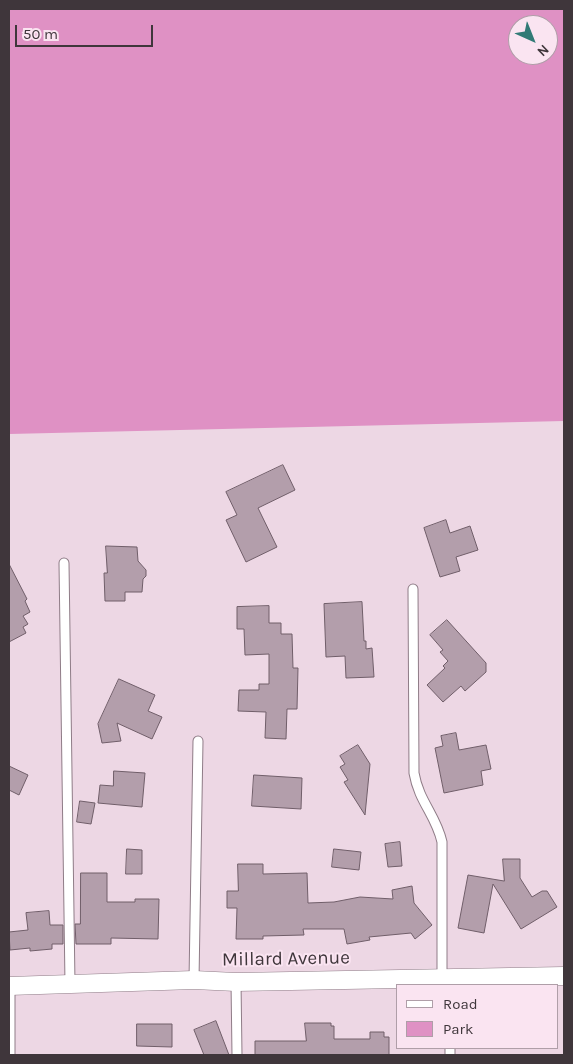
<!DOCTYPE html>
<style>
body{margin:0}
#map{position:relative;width:573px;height:1064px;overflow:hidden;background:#edd7e4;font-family:Karla,sans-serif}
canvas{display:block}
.frame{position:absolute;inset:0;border:10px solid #3f363b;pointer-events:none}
.legend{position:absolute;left:396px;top:984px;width:162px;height:65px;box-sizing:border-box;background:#fae4f1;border:1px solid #af9ea8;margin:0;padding:6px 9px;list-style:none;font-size:15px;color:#3f363b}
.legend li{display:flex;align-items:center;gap:10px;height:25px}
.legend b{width:25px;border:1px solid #af9ea8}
.north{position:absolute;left:508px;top:15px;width:50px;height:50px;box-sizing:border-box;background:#fae4f1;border:1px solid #af9ea8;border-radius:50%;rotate:136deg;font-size:14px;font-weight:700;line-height:20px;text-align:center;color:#3f363b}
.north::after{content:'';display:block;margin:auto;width:18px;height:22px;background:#317a76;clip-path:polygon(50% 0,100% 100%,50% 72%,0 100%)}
.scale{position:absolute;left:15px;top:25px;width:138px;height:22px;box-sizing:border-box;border:2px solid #3f363b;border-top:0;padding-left:6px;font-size:15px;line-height:18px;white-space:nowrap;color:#3f363b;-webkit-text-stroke:4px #fae4f1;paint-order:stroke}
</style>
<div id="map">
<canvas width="573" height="1064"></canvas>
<div class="frame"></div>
<ul class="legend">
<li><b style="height:6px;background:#fff"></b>Road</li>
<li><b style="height:14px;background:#df91c4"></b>Park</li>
</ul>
<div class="north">N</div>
<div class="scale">50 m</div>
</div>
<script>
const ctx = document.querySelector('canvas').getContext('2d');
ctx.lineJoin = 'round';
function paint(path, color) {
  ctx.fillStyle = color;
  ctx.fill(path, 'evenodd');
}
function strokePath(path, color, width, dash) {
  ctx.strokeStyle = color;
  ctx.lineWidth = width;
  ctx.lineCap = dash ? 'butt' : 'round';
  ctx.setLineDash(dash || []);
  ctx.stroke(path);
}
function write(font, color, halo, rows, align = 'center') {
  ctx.font = font + ' Karla,sans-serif';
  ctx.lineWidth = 4;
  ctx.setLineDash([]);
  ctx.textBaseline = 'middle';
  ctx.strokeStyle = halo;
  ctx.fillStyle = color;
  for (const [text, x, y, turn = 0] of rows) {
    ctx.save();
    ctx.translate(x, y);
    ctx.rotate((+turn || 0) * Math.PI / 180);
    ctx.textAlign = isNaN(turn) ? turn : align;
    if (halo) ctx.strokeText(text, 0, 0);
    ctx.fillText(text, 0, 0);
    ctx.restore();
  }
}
const green = new Path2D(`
 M 9,9 L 564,9 L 564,421 L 9,434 ZM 518,25 L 548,25 L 548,55 L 518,55 Z`);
const building = new Path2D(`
 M 283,465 L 295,490 L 258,508 L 277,547 L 246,562 L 226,520 L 237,515 L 226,492 Z
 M 446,520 L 450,533 L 470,526 L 478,550 L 456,557 L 460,571 L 440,577 L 424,528 Z
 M 106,546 L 137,547 L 138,561 L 146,570 L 146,576 L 143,579 L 142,592 L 125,592 L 125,601 L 105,601 L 104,573 L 107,573 Z
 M 9,564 L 27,599 L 25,601 L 30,612 L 23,616 L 28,624 L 23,627 L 26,633 L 9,642 Z
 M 362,602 L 364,641 L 366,641 L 366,649 L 372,648 L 374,677 L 346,678 L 345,656 L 326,657 L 324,604 Z
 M 269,606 L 269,623 L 281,623 L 281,634 L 292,634 L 293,668 L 298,668 L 297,709 L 287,709 L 286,739 L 265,738 L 266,712 L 238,711 L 239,690 L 259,690 L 259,684 L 269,684 L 269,654 L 245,655 L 244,629 L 237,629 L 237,607 Z
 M 447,620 L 486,663 L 486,672 L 465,691 L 461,686 L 443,702 L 427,685 L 445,668 L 443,666 L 448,661 L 440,652 L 443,650 L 430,635 Z
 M 119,679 L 155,695 L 148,711 L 162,717 L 152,739 L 117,723 L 121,741 L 102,743 L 98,724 Z
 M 456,733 L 459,750 L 486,745 L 491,769 L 481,771 L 483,785 L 444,793 L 435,748 L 443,746 L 441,736 Z
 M 358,745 L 370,764 L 365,815 L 344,782 L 348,780 L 340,767 L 345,764 L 340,756 Z
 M 9,766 L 28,775 L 19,795 L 9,790 Z
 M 114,771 L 145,773 L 142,807 L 98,803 L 100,785 L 113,786 Z
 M 254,775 L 302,778 L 301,809 L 252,806 Z
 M 80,801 L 95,803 L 91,824 L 77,822 Z
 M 400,842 L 402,866 L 388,867 L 385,844 Z
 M 127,849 L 142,850 L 142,874 L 126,874 Z
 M 334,849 L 361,852 L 359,870 L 332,867 Z
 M 503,859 L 520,859 L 520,878 L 532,897 L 542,891 L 547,891 L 557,907 L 521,929 L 493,884 L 484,933 L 458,928 L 468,875 L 504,881 Z
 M 238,864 L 263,864 L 263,874 L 307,873 L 308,903 L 334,902 L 360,897 L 393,899 L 392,890 L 412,886 L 414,903 L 432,925 L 415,939 L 411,933 L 369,937 L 370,940 L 347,944 L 344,929 L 303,929 L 304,935 L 263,936 L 263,939 L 236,939 L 237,908 L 227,908 L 227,891 L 238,891 Z
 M 81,873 L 107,873 L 107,902 L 135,902 L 135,899 L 159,899 L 158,939 L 111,938 L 111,944 L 76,944 L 75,924 L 80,924 Z
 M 49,911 L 50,925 L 63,925 L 63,944 L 52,944 L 52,949 L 30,951 L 30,948 L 10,950 L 9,932 L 28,930 L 26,913 Z
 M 216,1021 L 229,1055 L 204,1055 L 194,1030 Z
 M 305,1023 L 331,1023 L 331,1026 L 334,1026 L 334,1039 L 370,1039 L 370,1032 L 384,1032 L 384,1037 L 389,1037 L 389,1055 L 255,1055 L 255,1041 L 306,1041 Z
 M 137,1024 L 172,1024 L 172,1047 L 137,1046 Z`);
const service = new Path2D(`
 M 64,563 L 70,984
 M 413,589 L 414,773 C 419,802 436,815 442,842 L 442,978
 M 194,980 L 198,741
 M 236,982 L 237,1055
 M 450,1048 L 450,1055
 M 10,1055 L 10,986`);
const minor = new Path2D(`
 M 9,986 L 194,980 L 236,982 L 564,976`);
const streetNames = [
 ["Millard Avenue",286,959,-1]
];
paint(green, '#df91c4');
paint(building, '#b39eab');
strokePath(building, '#705e69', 1);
strokePath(service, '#8f7c87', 11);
strokePath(minor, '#8f7c87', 19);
strokePath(service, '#fff', 9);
strokePath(minor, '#fff', 18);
write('19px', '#3f363b', '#fae4f1', streetNames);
</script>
